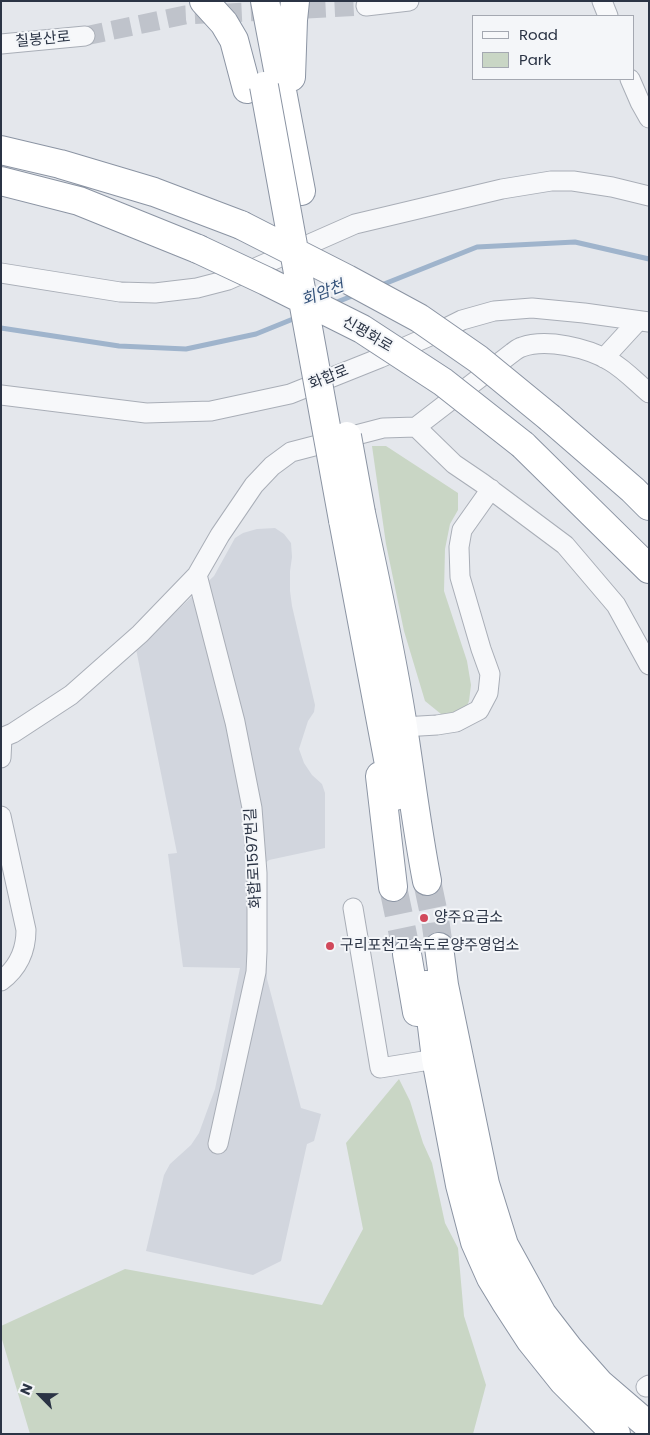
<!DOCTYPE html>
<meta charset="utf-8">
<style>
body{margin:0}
#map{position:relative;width:650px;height:1435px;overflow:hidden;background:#e4e7ec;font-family:Poppins,sans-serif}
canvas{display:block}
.frame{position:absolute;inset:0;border:2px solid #2b3445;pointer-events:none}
.legend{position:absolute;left:472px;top:15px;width:162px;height:65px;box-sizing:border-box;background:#f4f6f9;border:1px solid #a4a8b1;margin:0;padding:6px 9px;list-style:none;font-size:15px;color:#2b3445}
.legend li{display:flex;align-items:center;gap:10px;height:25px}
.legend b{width:25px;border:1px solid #a4a8b1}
.north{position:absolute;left:15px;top:1370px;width:50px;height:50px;-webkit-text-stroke:4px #f4f6f9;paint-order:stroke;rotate:293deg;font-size:14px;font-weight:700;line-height:20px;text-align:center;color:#2b3445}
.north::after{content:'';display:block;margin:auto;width:18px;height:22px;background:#2b3445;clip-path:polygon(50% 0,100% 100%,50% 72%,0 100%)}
</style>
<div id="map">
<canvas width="650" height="1435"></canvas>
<div class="frame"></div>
<ul class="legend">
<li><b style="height:6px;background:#f7f8fa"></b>Road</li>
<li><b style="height:14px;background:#c9d6c5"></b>Park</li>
</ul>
<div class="north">N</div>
</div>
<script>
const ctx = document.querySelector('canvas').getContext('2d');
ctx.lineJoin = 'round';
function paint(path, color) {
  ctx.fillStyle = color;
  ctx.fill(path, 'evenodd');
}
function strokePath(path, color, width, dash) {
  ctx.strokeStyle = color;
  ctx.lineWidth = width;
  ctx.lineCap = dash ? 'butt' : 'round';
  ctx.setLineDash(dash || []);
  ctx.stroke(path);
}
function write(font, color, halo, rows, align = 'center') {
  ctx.font = font + ' Poppins,"Noto Sans KR",sans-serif';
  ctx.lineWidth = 4;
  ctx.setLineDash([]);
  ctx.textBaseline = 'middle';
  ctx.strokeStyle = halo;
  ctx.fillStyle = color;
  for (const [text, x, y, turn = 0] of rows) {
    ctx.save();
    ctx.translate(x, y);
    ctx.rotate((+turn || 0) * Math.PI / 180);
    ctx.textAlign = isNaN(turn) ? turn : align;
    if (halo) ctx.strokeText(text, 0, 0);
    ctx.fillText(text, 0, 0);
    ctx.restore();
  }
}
const built = new Path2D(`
 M 275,528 L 284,534 L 291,543 L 292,557 L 290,571 L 290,591 L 292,606 L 315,705 L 314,712 L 308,721 L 299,749 L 304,763 L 312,775 L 322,784 L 325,793 L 325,848 L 269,860 L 264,864 L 267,979 L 301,1108 L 321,1114 L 314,1141 L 307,1144 L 281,1261 L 253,1275 L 146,1251 L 164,1175 L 170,1164 L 191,1145 L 199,1133 L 215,1089 L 240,968 L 183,967 L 168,854 L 177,853 L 136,649 L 214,576 L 235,538 L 243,533 L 257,529 Z`);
const green = new Path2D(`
 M 372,446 L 386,446 L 458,493 L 458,510 L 450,524 L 445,549 L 444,591 L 467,661 L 471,685 L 469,701 L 466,708 L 455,716 L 441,714 L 425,701 L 404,631 L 386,544 Z
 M 399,1079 L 410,1101 L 423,1143 L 432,1163 L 445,1223 L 458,1248 L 464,1316 L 486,1385 L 473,1434 L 30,1434 L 1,1336 L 1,1326 L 125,1269 L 322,1305 L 363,1229 L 346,1143 Z`);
const stream = new Path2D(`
 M 379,286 L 477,247 L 575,242 L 649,259
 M 332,304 L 357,294
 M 1,328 L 119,346 L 186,349 L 256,334 L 298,317`);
const minorTunnel = new Path2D(`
 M 85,36 L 185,15 L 366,6`);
const highwayTunnel = new Path2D(`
 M 427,881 L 435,919 L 439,947
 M 393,887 L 407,954`);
const minor = new Path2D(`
 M 602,1 L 608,16
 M 366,6 L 409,1
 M 1,44 L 85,36
 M 630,79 L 640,102 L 649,118
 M 1,273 L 120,292 L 155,293 L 197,288 L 228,280 L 355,224 L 502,189 L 551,181 L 573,181 L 612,187 L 649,196
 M 604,358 L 638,321
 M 1,395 L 146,413 L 211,411 L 290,394 L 380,358 L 430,336 L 462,320 L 494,311 L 532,308 L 584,313 L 649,322
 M 416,427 L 454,464 L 482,483 L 565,545 L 616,605 L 649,665
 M 416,427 L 512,353 C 515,351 518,348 522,347 C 546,338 588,348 610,361 C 624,369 636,382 649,393
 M 197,575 L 235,722 L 252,808 L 257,873 L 257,951 L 256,972 L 218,1144
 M 403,727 L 437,725 L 456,722 L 479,710 L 488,693 L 490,674 L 481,649 L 460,577 L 459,547 L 462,530 L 491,489
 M 1,738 L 13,733 L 71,695 L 140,634 L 197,575 L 220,535 L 254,485 L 272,466 L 291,452 L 383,428 L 416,427
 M 1,758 L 2,738
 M 1,816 L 26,930 C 26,951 18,968 1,981
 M 353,908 L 380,1068 L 436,1059
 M 646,1387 L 649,1385`);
const highway = new Path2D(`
 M 204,1 L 224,23 L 234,40 L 247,89
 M 265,1 L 301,191
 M 291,77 L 293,20 L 295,1
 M 1,150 L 60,164 L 154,192 L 241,225
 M 1,181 L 79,201 L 198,249
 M 550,418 L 633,490 L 649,506
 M 523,445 L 649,569
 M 361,513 C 376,584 392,655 403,727 C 411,779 417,830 427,881
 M 343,520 L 395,796
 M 380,776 L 393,887
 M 439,947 L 444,985 L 485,1184 L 504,1245 L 542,1314 L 569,1349 L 600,1384 L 649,1426
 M 407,954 L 417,1012
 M 427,985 L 436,1059 L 460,1185 L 475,1242 L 491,1278 L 505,1301 L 531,1341 L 563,1381 L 616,1434`);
const highwayBridge = new Path2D(`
 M 264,86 L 343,520
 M 241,225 L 347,279 L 419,318 L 478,359 L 550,418
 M 198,249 L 266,281 L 362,329 L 443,382 L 523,445
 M 347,436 L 361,513`);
const markers = [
 [424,918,5,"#d1495b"],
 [330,946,5,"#d1495b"]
];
const streetNames = [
 ["칠봉산로",43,40,-5],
 ["신평화로",367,335,30],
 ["화합로",329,378,-22],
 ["화합로1597번길",254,858,-93]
];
const poiNames = [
 ["양주요금소",434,918],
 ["구리포천고속도로양주영업소",340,946]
];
const waterNames = [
 ["회암천",323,294,-21]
];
paint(built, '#d2d6de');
paint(green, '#c9d6c5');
strokePath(stream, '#9fb4cc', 5);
strokePath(minorTunnel, '#bfc3cb', 19, [19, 9]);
strokePath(highwayTunnel, '#bfc3cb', 28, [28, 14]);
strokePath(minor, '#a9aeb7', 21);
strokePath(highway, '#8b94a3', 30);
strokePath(minor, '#f7f8fa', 19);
strokePath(highway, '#fff', 28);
strokePath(highwayBridge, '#8b94a3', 30, []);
strokePath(highwayBridge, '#fff', 28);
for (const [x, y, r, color] of markers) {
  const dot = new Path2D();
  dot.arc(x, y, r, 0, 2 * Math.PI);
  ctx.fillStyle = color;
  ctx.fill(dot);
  strokePath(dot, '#f4f6f9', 2);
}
write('15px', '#2b3445', '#f4f6f9', streetNames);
write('15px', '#2b3445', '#f4f6f9', poiNames, 'left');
write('italic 16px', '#34527a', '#f4f6f9', waterNames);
</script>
